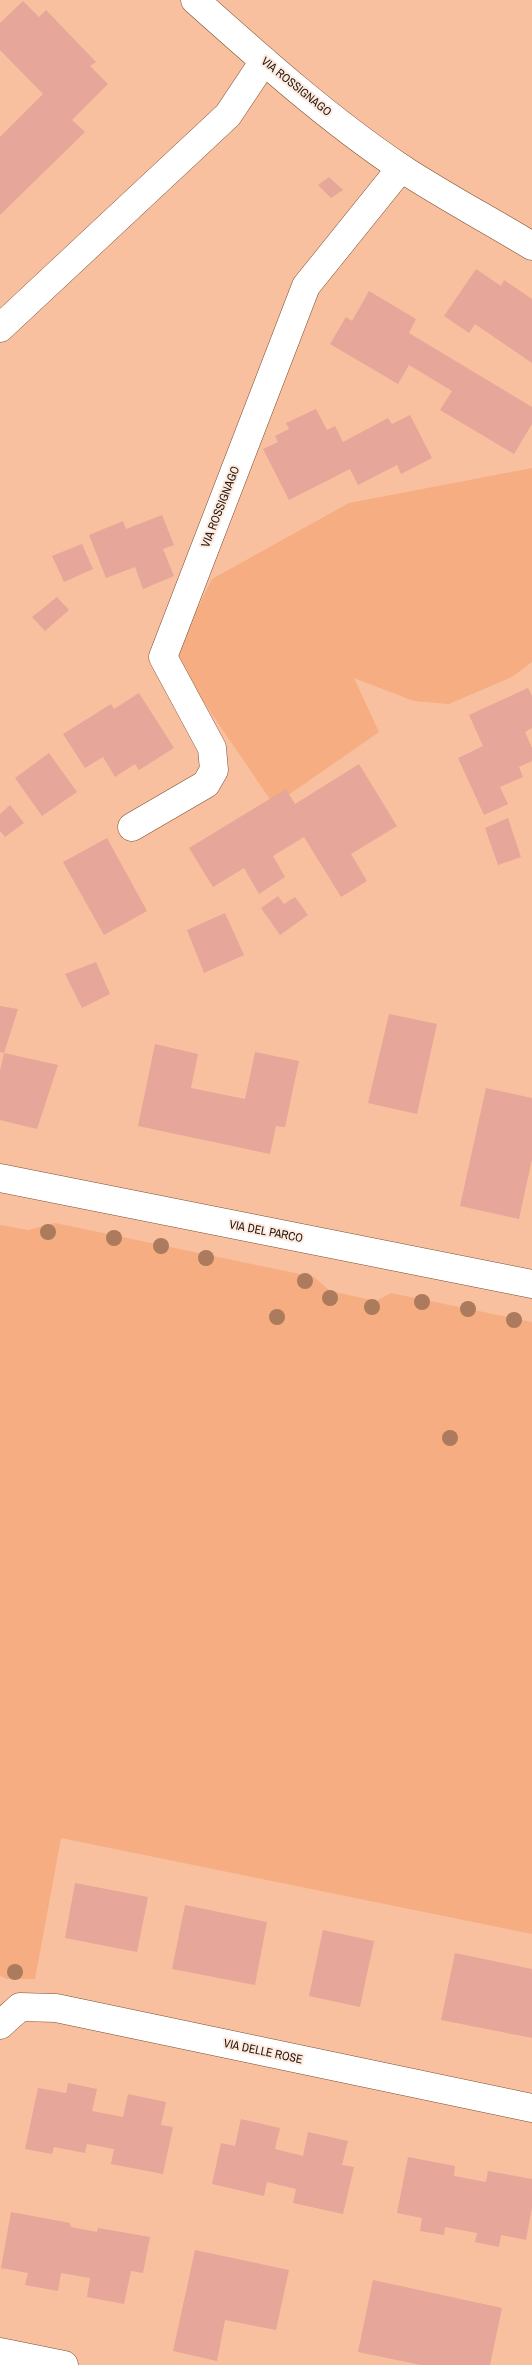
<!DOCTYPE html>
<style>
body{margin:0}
canvas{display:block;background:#f8c09f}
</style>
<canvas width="532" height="2365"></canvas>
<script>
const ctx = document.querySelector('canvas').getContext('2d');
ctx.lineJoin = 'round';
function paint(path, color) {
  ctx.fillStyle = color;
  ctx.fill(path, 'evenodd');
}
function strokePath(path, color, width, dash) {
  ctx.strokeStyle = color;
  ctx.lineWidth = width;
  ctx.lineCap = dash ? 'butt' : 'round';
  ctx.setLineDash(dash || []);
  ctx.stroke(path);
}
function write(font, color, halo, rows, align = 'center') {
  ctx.font = font + ' "Archivo Narrow",sans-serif';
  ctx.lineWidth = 4;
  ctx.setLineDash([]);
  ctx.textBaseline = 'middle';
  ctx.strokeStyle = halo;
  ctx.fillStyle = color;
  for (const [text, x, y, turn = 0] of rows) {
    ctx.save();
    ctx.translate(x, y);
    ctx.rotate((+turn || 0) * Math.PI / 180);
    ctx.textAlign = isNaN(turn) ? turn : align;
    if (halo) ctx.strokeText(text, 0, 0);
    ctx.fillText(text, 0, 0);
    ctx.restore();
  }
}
const green = new Path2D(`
 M 532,468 L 532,662 L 512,677 L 449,704 L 414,701 L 354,678 L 379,732 L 274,805 L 173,657 L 212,579 L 349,503 Z
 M 55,1223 L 314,1277 L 330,1291 L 376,1301 L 391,1293 L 532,1322 L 532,1934 L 61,1838 L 35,1979 L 7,1979 L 0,1976 L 0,1225 L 28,1230 Z`);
const building = new Path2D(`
 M 23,1 L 39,17 L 46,10 L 96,62 L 90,66 L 108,84 L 72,120 L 85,132 L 0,215 L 0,137 L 43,94 L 0,50 L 0,23 Z
 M 329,177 L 343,190 L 331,198 L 318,185 Z
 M 476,269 L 501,286 L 504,280 L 532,299 L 532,363 L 475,324 L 469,333 L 444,316 Z
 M 369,291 L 416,319 L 409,333 L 532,407 L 532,424 L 514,454 L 440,410 L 452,391 L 409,365 L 398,384 L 330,344 L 346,317 L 352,321 Z
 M 316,409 L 327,430 L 335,426 L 343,442 L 388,418 L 392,424 L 410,415 L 432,458 L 401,474 L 397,465 L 358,485 L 350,469 L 289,500 L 263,449 L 278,442 L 275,436 L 289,429 L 286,423 Z
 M 162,515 L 174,545 L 163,549 L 174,576 L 143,589 L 135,567 L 106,578 L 89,535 L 123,521 L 126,529 Z
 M 82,544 L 93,569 L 64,582 L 52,556 Z
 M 57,597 L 69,610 L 45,631 L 32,617 Z
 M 528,688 L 532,696 L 532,728 L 525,732 L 532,748 L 532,761 L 519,767 L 523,777 L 500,787 L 508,804 L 484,815 L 458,758 L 483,746 L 469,715 Z
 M 139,693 L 174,748 L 139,770 L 135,764 L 115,777 L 103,757 L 85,768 L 63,734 L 111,704 L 114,709 Z
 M 49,753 L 77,792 L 42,816 L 15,778 Z
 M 359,764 L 397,826 L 351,854 L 367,881 L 341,897 L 304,837 L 273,856 L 285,877 L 259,894 L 244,868 L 213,887 L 189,848 L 286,789 L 295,804 Z
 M 10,805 L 24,823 L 5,837 L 0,831 L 0,814 Z
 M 508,818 L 521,857 L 498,865 L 485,828 Z
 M 107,838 L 147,911 L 104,935 L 63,862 Z
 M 278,896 L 284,904 L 295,897 L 308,915 L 280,935 L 261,908 Z
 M 225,913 L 244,955 L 204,973 L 187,930 Z
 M 96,962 L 110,994 L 82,1008 L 65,974 Z
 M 0,1006 L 18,1009 L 4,1053 L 0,1052 Z
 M 389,1014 L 437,1024 L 417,1114 L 368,1103 Z
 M 155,1044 L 198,1054 L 191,1088 L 245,1099 L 255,1052 L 299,1061 L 285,1127 L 276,1126 L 270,1154 L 138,1126 Z
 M 4,1053 L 58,1065 L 37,1129 L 0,1120 L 0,1071 Z
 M 486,1088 L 532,1098 L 532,1159 L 519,1219 L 460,1206 Z
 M 75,1883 L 148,1897 L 137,1952 L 65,1938 Z
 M 185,1905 L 267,1922 L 255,1985 L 172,1969 Z
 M 323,1930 L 374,1941 L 360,2007 L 309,1996 Z
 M 455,1953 L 532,1969 L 532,2038 L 441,2020 Z
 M 68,2083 L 97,2089 L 92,2111 L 123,2117 L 128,2094 L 166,2102 L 161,2125 L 173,2127 L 163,2174 L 111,2164 L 114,2149 L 87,2144 L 85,2153 L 54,2147 L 52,2154 L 25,2149 L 38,2088 L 66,2093 Z
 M 241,2119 L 280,2128 L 275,2149 L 303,2156 L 308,2132 L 348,2141 L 342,2165 L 354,2167 L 343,2214 L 293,2203 L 296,2189 L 267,2182 L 264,2196 L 212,2184 L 221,2143 L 235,2146 Z
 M 408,2157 L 455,2166 L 454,2176 L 486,2182 L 488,2171 L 532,2179 L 532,2207 L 526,2240 L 501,2235 L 499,2247 L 475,2242 L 477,2233 L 445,2227 L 444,2235 L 420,2231 L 422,2218 L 397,2213 Z
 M 11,2212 L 70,2223 L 71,2227 L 97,2232 L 98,2228 L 150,2237 L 143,2273 L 131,2271 L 124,2304 L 87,2297 L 90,2278 L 61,2273 L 58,2291 L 25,2285 L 28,2273 L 1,2268 Z
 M 195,2250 L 289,2270 L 276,2330 L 225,2320 L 217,2361 L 173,2351 Z
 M 373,2280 L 502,2308 L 490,2365 L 421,2365 L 358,2352 Z`);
const street = new Path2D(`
 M 0,328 L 228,115 L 264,61
 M 132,827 L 206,784 L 214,770 L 212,748 L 163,657 L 306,286 L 401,168
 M 0,1178 L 532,1284
 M 0,2025 L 20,2007 L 56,2008 L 532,2108
 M 0,2352 L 64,2365`);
const secondary = new Path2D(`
 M 195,0 C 261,59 328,119 401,168 C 444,196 489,220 532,246`);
const trees = [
 [48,1232],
 [114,1238],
 [161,1246],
 [206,1258],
 [305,1281],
 [330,1298],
 [422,1302],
 [372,1307],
 [468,1309],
 [277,1317],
 [514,1320],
 [450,1438],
 [15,1972]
];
const streetNames = [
 ["VIA ROSSIGNAGO",296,87,39],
 ["VIA ROSSIGNAGO",221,507,-69],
 ["VIA DEL PARCO",266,1232,11],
 ["VIA DELLE ROSE",263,2052,12]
];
paint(green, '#f5ad81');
paint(building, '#e6a699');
strokePath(street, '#7c4d2f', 29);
strokePath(secondary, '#7c4d2f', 29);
strokePath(street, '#fff', 28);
strokePath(secondary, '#fff', 28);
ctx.fillStyle = '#ac7a5c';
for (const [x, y] of trees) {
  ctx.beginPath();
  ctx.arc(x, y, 8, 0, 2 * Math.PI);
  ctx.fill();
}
write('12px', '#291509', '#fcebe1', streetNames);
</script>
